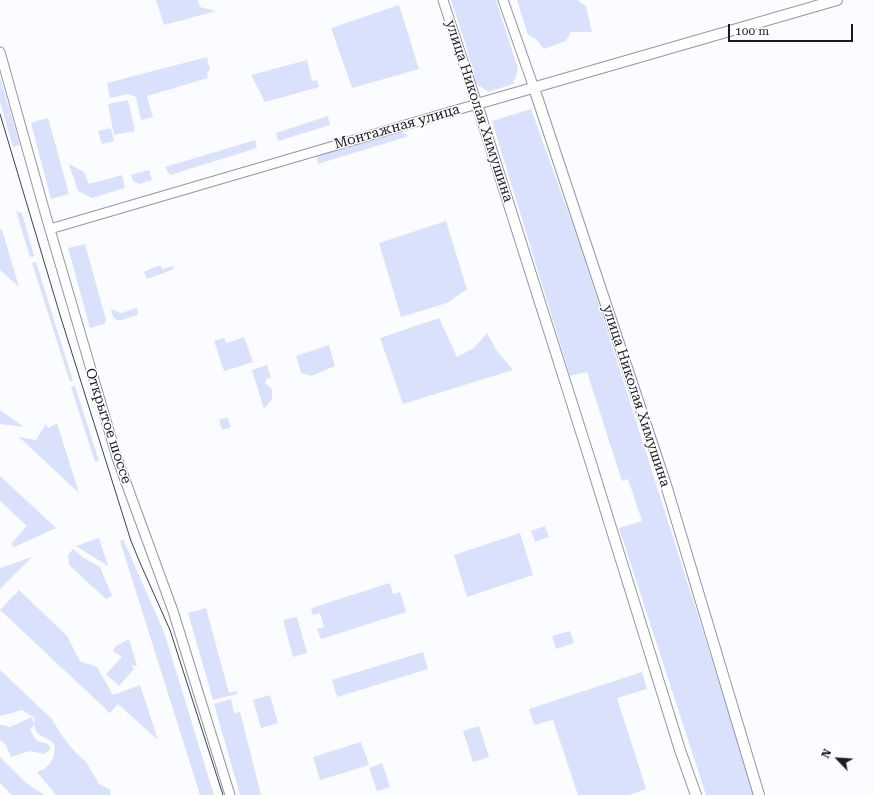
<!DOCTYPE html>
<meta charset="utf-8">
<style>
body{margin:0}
#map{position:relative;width:874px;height:795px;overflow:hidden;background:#fbfcff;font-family:"Roboto Serif",serif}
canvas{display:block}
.north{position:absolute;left:818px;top:739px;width:40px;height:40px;-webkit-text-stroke:3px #fff;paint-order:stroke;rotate:295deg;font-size:11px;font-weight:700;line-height:16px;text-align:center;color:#1a1c22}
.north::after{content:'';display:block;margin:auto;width:14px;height:18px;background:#1a1c22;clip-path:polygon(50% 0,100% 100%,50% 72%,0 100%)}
.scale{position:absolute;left:728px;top:24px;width:125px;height:18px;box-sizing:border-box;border:2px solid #1a1c22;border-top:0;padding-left:5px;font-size:12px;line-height:14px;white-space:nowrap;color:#1a1c22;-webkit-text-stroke:3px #fff;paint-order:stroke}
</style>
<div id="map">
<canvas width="874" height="795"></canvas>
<div class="north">N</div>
<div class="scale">100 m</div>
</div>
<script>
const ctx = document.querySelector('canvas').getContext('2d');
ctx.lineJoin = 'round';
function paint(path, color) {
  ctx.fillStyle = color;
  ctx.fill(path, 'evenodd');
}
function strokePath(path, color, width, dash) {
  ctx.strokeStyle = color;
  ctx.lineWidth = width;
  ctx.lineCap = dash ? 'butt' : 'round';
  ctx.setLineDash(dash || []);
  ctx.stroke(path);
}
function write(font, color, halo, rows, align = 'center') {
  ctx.font = font + ' "Roboto Serif",serif';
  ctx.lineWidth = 3;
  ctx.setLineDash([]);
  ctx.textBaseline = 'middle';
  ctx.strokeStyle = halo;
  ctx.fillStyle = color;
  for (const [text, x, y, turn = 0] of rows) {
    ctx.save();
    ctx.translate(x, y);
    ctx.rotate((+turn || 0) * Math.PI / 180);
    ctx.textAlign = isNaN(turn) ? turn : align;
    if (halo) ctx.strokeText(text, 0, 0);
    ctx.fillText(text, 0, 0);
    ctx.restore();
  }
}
const green = new Path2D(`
 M 156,0 L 198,0 L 200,7 L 216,11 L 164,25 Z
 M 451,0 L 496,0 L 518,69 L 513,84 L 488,92 L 476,83 L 466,46 Z
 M 517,0 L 577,0 L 586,6 L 592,32 L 571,32 L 566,41 L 544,49 L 536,39 L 528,35 Z
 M 399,5 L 419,69 L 352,88 L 331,28 Z
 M 207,57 L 210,70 L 207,72 L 208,78 L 147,96 L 153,117 L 141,120 L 136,97 L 129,94 L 110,98 L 107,83 Z
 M 307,60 L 312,81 L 317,80 L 319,87 L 265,102 L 251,75 Z
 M 0,77 L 20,145 L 13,147 L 0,102 Z
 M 128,100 L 135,131 L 114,135 L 108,104 Z
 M 531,109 L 581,248 L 755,795 L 706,795 L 619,528 L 642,521 L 628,479 L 622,481 L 587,372 L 570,376 L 492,121 Z
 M 328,116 L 330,125 L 278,141 L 276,133 Z
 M 48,118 L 69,194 L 51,199 L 31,123 Z
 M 111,128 L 114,141 L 102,144 L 98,131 Z
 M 399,131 L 409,136 L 318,164 L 316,155 Z
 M 255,140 L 257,148 L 170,175 L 165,167 Z
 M 69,164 L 84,172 L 89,184 L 122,175 L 125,188 L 92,198 L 78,191 Z
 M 149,170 L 152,180 L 139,184 L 133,181 L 131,175 Z
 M 16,211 L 22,213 L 34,256 L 30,257 Z
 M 446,221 L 467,289 L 447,303 L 401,317 L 379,243 Z
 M 0,229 L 2,230 L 19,287 L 0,270 Z
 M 85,244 L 106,320 L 104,324 L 90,328 L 68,248 Z
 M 36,262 L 73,381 L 70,382 L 32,263 Z
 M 157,266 L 161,266 L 162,269 L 173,266 L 174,269 L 147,279 L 144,272 Z
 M 137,308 L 138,312 L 137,315 L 122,320 L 117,320 L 113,317 L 111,309 L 121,313 Z
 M 439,318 L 457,357 L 474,348 L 487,333 L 497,351 L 513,370 L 403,404 L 380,338 Z
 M 244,337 L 253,362 L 224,371 L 214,341 L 224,338 L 227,343 Z
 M 329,345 L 335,366 L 311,376 L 301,373 L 296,356 Z
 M 267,365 L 271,378 L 267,378 L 265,383 L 272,389 L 272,399 L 264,409 L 252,370 Z
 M 75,386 L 99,461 L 95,462 L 71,387 Z
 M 0,410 L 24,427 L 0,424 Z
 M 227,417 L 231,427 L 222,430 L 219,420 Z
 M 57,423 L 79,493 L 19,437 L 36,440 L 46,424 L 48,428 Z
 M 0,476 L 56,528 L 14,547 L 11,544 L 27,526 L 0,501 Z
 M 545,526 L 549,537 L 535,542 L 531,531 Z
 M 520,533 L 533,575 L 467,597 L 454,555 Z
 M 99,538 L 108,566 L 76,546 Z
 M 123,539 L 164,632 L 214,795 L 200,795 L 120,541 Z
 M 73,549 L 84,558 L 100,567 L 112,596 L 106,599 L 69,565 L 68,555 Z
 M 32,557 L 0,589 L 0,568 Z
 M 390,583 L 393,594 L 400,592 L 406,612 L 321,639 L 317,629 L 324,627 L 320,613 L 313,615 L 311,608 Z
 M 19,590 L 67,636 L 80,661 L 97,667 L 113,695 L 140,685 L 158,740 L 118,704 L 110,713 L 0,610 Z
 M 206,608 L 229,693 L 237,691 L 237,694 L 213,700 L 188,613 Z
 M 297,617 L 307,653 L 293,657 L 283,620 Z
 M 570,631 L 574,643 L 556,649 L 552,636 Z
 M 129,639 L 137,666 L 131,665 L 134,669 L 119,686 L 106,674 L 122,657 L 113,651 L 116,646 Z
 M 423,652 L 428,669 L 337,697 L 332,680 Z
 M 0,670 L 52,719 L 62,736 L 76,753 L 86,762 L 99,784 L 111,790 L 110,795 L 56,795 L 37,772 C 44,769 49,767 53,758 C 62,732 36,744 34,725 L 30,730 L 37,741 L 48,744 L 51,749 L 44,754 L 30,751 L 11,757 L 6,745 L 0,740 L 0,725 L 4,725 L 10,727 L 32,717 L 34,725 L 35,718 L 22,710 L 0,716 Z
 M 642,672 L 647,689 L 617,698 L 646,789 L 629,795 L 578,795 L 553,720 L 534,725 L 529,709 Z
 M 270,695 L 278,723 L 261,728 L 253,700 Z
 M 231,699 L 234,713 L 240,712 L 261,795 L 240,795 L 214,704 Z
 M 479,726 L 489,757 L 473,762 L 463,731 Z
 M 361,742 L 369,765 L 320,780 L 313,757 Z
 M 0,757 L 23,780 L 33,788 L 45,795 L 12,795 L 0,783 Z
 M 382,763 L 390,787 L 377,791 L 369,768 Z`);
const tertiary = new Path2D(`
 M 503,0 L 534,88
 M 0,52 L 46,216 L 117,458 L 173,611 L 230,795
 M 50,229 L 477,104 L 443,0`);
const secondary = new Path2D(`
 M 534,88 L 666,485 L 759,795
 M 696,795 L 680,750 L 590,460 L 477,104 L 837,0`);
const tram = new Path2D(`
 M 0,114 L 60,315 L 131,541 L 141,565 L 170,630 L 223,795`);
const streetNames = [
 ["улица Николая Химушина",479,111,72],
 ["Монтажная улица",397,127,-16],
 ["улица Николая Химушина",636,396,72],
 ["Открытое шоссе",108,426,72]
];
paint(green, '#dae1fd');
strokePath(tertiary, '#9296a6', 11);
strokePath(secondary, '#9296a6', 12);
strokePath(tertiary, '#fff', 9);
strokePath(secondary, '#fff', 10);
strokePath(tram, '#404248', 1);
write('14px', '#1a1c22', '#fff', streetNames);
</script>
